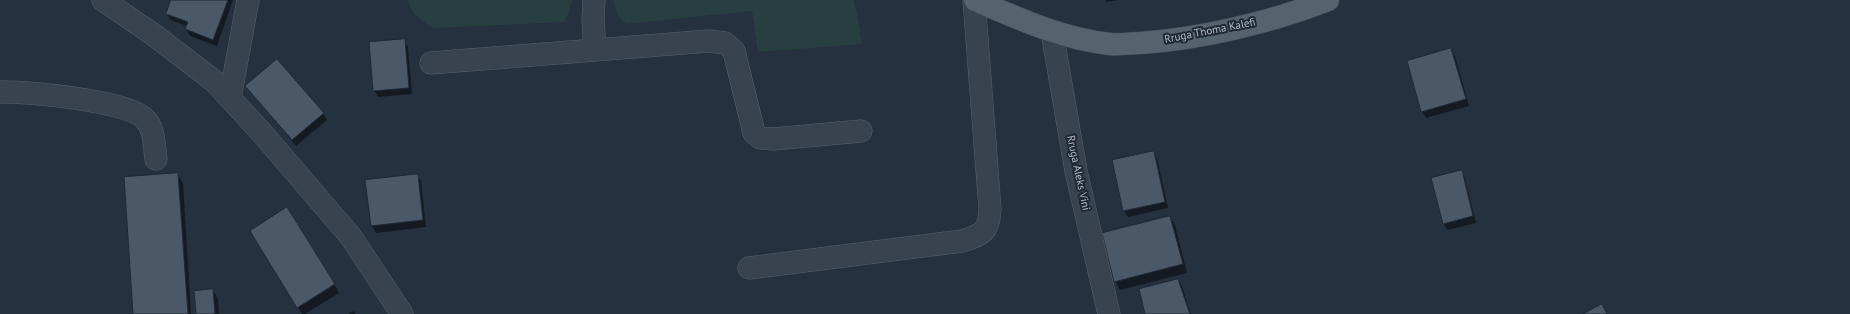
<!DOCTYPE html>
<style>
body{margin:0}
canvas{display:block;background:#25313f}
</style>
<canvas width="1850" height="314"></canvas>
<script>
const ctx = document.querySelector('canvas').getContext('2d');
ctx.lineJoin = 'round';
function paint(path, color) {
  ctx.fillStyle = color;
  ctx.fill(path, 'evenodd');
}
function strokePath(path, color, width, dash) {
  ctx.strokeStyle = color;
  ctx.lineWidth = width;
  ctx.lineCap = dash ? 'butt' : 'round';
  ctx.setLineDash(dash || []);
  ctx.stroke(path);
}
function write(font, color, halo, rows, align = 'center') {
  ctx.font = font + ' "PT Sans",sans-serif';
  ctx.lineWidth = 4;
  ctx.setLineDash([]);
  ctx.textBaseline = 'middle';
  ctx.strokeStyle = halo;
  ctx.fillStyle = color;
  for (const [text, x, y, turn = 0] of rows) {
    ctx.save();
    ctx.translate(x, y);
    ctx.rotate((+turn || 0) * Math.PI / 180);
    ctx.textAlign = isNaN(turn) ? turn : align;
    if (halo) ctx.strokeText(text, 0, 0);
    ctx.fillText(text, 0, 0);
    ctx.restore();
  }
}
const green = new Path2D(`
 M 408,0 L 572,0 L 569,12 L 564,22 L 434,28 C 422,22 411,14 408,0 Z
 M 613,0 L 853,0 L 856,9 L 862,44 L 758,52 L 752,11 L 626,24 L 619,17 Z`);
const shadow = new Path2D(`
 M 172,0 L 233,0 L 217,46 L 190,36 L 186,29 L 187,26 L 171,20 L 167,14 Z
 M 1105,0 L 1118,0 L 1106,2 Z
 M 404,41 L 408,47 L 412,94 L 378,97 L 374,90 Z
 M 1451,49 L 1455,56 L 1469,106 L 1426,118 L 1422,111 Z
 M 247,86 L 323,114 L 327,120 L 296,146 Z
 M 1153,152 L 1157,158 L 1168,208 L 1128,217 L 1124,211 Z
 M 1461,171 L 1465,178 L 1476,223 L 1447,230 L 1444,224 Z
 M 178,175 L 183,183 L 191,314 L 134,314 Z
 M 417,175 L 421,181 L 426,227 L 376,233 L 372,226 L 367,181 Z
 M 1170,217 L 1175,225 L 1187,273 L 1120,290 L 1115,281 Z
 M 256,239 L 334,284 L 339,293 L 305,314 L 302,314 Z
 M 1178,280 L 1182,286 L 1191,314 L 1146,314 Z
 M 213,290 L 218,299 L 219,314 L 197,314 Z
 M 354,311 L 355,314 L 348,314 Z`);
const building = new Path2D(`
 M 171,0 L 228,0 L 213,40 L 185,29 L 188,22 L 166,14 Z
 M 405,39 L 409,88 L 373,91 L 369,42 Z
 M 1451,48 L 1466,99 L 1421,112 L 1407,61 Z
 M 277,59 L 324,113 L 292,140 L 245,86 Z
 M 1154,151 L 1165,202 L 1123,211 L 1112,160 Z
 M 1462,170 L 1473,216 L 1443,224 L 1431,178 Z
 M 178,173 L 188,314 L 133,314 L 124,177 Z
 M 418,174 L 423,220 L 371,226 L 365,180 Z
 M 287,207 L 335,284 L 297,308 L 250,231 Z
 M 1170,216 L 1183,264 L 1114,282 L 1102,233 Z
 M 1178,279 L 1190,314 L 1145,314 L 1139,289 Z
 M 213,289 L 215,314 L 196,314 L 194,291 Z
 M 1602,304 L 1607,314 L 1583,314 Z`);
const minor = new Path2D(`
 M 103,0 L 154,35 L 214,81 L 262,133 L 351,237 L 402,314
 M 594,0 L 593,20 L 595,50
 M 1052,32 L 1076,171 L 1109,314
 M 431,63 L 709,41 L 725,43 L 734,51 L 754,133 L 760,138 L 774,139 L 861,131
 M 0,92 C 25,91 130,101 145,119 C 155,129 154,146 156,159
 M 230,98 L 248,0
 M 749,268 L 962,241 C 983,235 989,231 990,209 L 974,0`);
const major = new Path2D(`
 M 975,0 C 1019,19 1063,39 1110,44 C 1120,45 1130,43 1140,43 C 1201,39 1272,22 1328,0`);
const streetNames = [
 ["Rruga Thoma Kalefi",1210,31,-11],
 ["Rruga Aleks Vini",1078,173,78]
];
paint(green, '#283f41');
paint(shadow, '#0007');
paint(building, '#4b5868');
strokePath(building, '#202936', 1);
strokePath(minor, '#57606d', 23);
strokePath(major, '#464e5b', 23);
strokePath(minor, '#39424f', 22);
strokePath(major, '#57626f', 22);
write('11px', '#b6beca', '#1e2734', streetNames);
</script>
